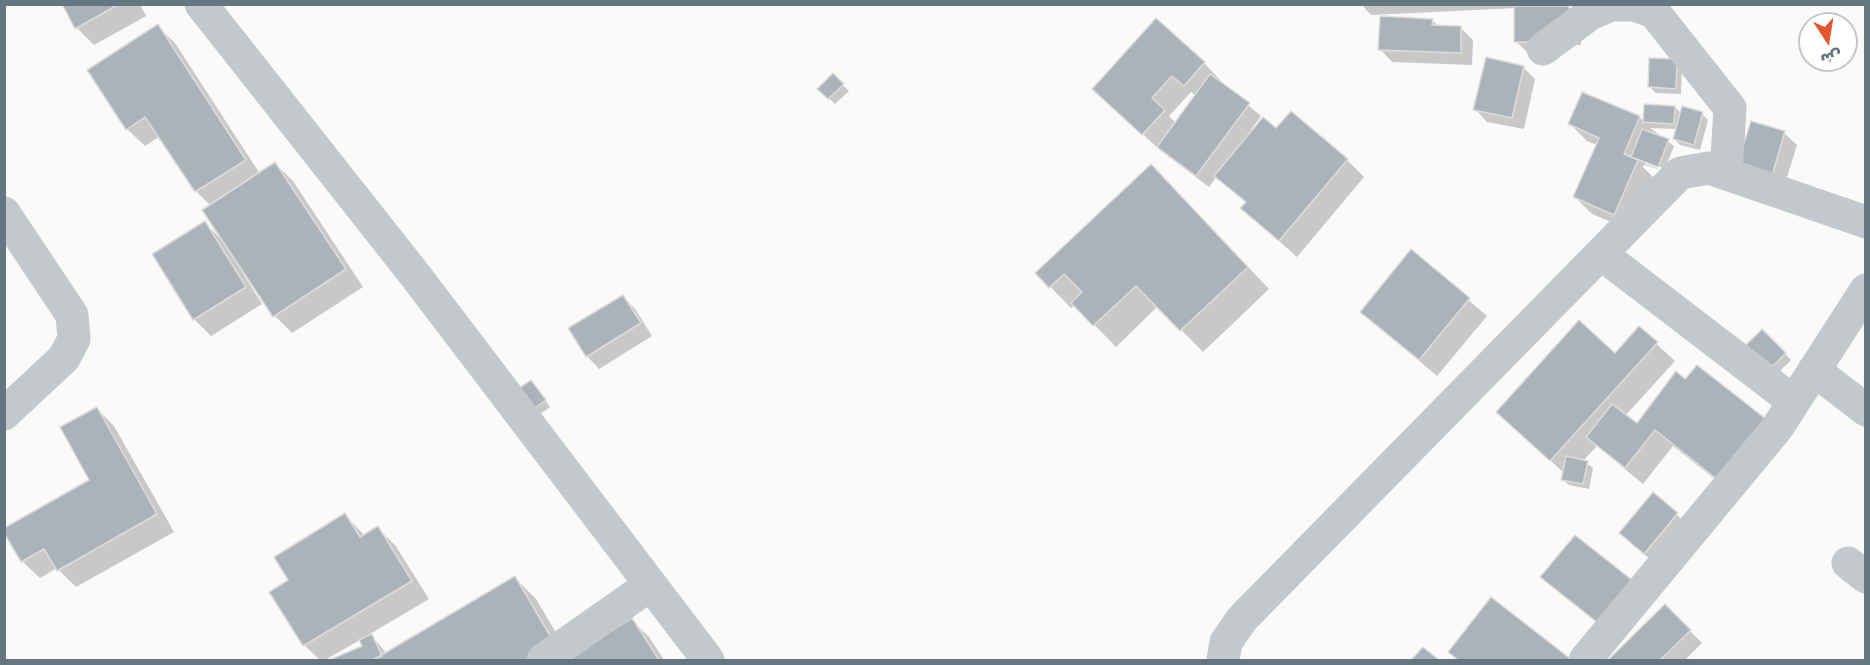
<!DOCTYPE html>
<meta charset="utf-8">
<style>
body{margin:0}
#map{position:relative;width:1870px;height:665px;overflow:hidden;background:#fafaf8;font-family:"DejaVu Sans","Noto Sans Arabic",sans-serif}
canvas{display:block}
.frame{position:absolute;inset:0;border:6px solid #657683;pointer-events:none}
.north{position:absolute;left:1798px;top:12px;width:60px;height:60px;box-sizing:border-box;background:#fff;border:2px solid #c1c8cd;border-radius:50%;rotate:168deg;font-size:16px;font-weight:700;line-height:24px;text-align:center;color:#657683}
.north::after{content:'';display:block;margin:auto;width:21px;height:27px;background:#e4572e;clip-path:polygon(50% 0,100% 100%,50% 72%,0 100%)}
</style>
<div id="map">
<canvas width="1870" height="665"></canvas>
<div class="frame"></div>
<div class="north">ش</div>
</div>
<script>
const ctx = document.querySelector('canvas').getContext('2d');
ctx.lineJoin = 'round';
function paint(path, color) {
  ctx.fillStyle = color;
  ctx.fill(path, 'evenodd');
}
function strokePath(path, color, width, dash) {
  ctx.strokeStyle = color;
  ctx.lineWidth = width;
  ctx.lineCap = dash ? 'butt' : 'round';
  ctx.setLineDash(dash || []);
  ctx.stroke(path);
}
const shadow = new Path2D(`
 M 63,4 L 140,4 L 146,16 L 94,45 L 77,28 Z
 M 1361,4 L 1562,4 L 1563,7 L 1569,7 L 1581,20 L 1581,45 L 1557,45 L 1528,53 L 1516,41 L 1516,8 L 1371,15 Z
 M 1432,20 L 1439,27 L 1461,28 L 1473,40 L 1472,65 L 1392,62 L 1380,49 Z
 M 157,26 L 175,43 L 260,174 L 275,164 L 293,181 L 363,287 L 292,333 L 275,316 L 246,273 L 244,275 L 262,304 L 211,336 L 194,319 L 205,223 L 223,241 L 211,206 L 196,191 L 160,136 L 145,146 L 127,129 Z
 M 1651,59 L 1682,66 L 1681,94 L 1656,93 L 1650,87 Z
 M 1204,63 L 1221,81 L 1220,82 L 1261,116 L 1251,130 L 1253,132 L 1277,130 L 1347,160 L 1364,177 L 1297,257 L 1242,208 L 1247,204 L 1217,176 L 1209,187 L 1161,151 L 1094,89 ZM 1191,92 L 1196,96 L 1176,123 L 1169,116 Z
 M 1523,67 L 1535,79 L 1524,129 L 1487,122 L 1475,109 Z
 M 833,76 L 849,91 L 835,104 L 819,89 Z
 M 1583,93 L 1640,118 L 1645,123 L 1646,106 L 1675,107 L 1682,114 L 1702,114 L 1708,120 L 1700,150 L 1680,145 L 1674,139 L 1677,129 L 1650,128 L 1674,146 L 1665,169 L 1645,161 L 1645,164 L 1665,171 L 1644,165 L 1643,167 L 1655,179 L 1632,231 L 1592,214 L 1575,197 L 1597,145 L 1587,141 L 1570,124 Z
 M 1784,133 L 1797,145 L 1783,190 L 1750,180 Z
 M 1172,187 L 1269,289 L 1203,352 L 1158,306 L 1116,347 L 1075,305 L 1071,308 L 1037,273 Z
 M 1411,251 L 1487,316 L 1437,376 L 1362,312 Z
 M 623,297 L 635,309 L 652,336 L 599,369 L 587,356 L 570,329 Z
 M 1639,328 L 1675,361 L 1625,416 L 1637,425 L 1685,381 L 1736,496 L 1673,446 L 1643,484 L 1597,446 L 1583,461 L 1593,468 L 1589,489 L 1569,485 L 1563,479 L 1564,473 L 1498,412 L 1615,355 Z
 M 1762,331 L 1791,360 L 1777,374 L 1748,345 Z
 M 536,388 L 550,407 L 537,416 L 531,410 Z
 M 97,409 L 114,426 L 174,532 L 76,587 L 57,568 L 40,578 L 22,561 L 91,480 Z
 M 1654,494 L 1689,526 L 1657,565 L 1633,545 Z
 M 345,515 L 365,536 L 377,528 L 395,545 L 429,599 L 370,634 L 387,654 L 515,578 L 536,599 L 571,658 L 631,620 L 649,637 L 664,660 L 333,660 L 363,647 L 360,640 L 325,660 L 320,660 L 304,645 L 290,581 Z
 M 1491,599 L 1570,660 L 1458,660 L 1450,652 Z
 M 1665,606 L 1702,643 L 1685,660 L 1610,660 Z`);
const building = new Path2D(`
 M 62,4 L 119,4 L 75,29 Z
 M 1514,6 L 1569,6 L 1569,33 L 1546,42 L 1514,42 Z
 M 1380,16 L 1433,19 L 1432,25 L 1461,26 L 1461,53 L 1378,50 Z
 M 1156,18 L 1205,62 L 1184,86 L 1172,76 L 1152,98 L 1165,110 L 1142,135 L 1092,89 Z
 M 158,24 L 246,160 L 195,192 L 145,117 L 126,130 L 87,70 Z
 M 1486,57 L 1524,66 L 1512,118 L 1473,110 Z
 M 1649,58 L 1677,59 L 1676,89 L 1648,87 Z
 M 833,73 L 844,84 L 828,99 L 817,89 Z
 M 1210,74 L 1250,103 L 1196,176 L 1157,147 Z
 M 1582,92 L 1640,116 L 1624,154 L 1638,160 L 1614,215 L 1573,197 L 1599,138 L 1568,124 Z
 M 1644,104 L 1675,106 L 1674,124 L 1643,122 Z
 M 1682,106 L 1703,112 L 1694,145 L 1673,139 Z
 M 1291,111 L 1348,159 L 1279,241 L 1240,208 L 1246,202 L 1214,176 L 1263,117 L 1276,128 Z
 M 1751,121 L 1785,131 L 1771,179 L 1736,168 Z
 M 1642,129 L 1669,139 L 1658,167 L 1631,157 Z
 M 275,162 L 346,269 L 273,317 L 202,210 Z
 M 1151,164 L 1248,267 L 1180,331 L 1136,286 L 1093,326 L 1071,303 L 1082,292 L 1064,274 L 1049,288 L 1035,273 Z
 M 205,221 L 246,287 L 193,320 L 152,254 Z
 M 1411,249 L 1470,298 L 1419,360 L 1360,312 Z
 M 623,295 L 641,323 L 586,357 L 568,328 Z
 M 1579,320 L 1615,353 L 1639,326 L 1658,342 L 1550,461 L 1496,412 Z
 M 1762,329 L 1786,353 L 1770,369 L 1746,345 Z
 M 1697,365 L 1766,419 L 1718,480 L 1655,430 L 1625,468 L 1586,437 L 1612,404 L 1637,423 L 1676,371 L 1685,379 Z
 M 531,380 L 546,400 L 530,411 L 515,391 Z
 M 97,407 L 157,514 L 57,571 L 44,549 L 21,562 L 4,533 L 4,528 L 89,480 L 60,427 Z
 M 1566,456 L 1588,461 L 1583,484 L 1561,480 Z
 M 1653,492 L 1678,513 L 1644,554 L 1619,533 Z
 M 345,513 L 360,537 L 378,526 L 412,581 L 303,646 L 269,592 L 288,580 L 274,557 Z
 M 1575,535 L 1632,580 L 1598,623 L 1540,577 Z
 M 515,576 L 559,651 L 543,660 L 373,660 Z
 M 1491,597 L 1572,660 L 1458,660 L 1448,652 Z
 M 1665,604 L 1691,630 L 1660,660 L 1608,660 Z
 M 632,618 L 659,660 L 565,660 Z
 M 372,634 L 382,656 L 372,660 L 329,660 L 362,646 L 359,640 Z
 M 1423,647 L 1439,660 L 1411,660 Z`);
const minor = new Path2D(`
 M 201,4 L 415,275 L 708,660
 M 1543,49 L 1590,14 L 1611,5 L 1634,5 L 1654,12 L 1730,108 L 1726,174
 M 4,213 L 72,315 L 74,339 L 64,358 L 4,414
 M 1601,254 L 1793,401
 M 1814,370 L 1866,410
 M 1848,563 L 1866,577
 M 543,660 L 650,585
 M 1223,660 L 1226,642 L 1242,619 L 1680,173 L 1709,168 L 1866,222
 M 1585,660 L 1777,428 L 1866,290`);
paint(shadow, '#0003');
paint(building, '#aab3b9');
strokePath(building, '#dcdcda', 1.5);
strokePath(minor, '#c3c8cc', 33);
</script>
